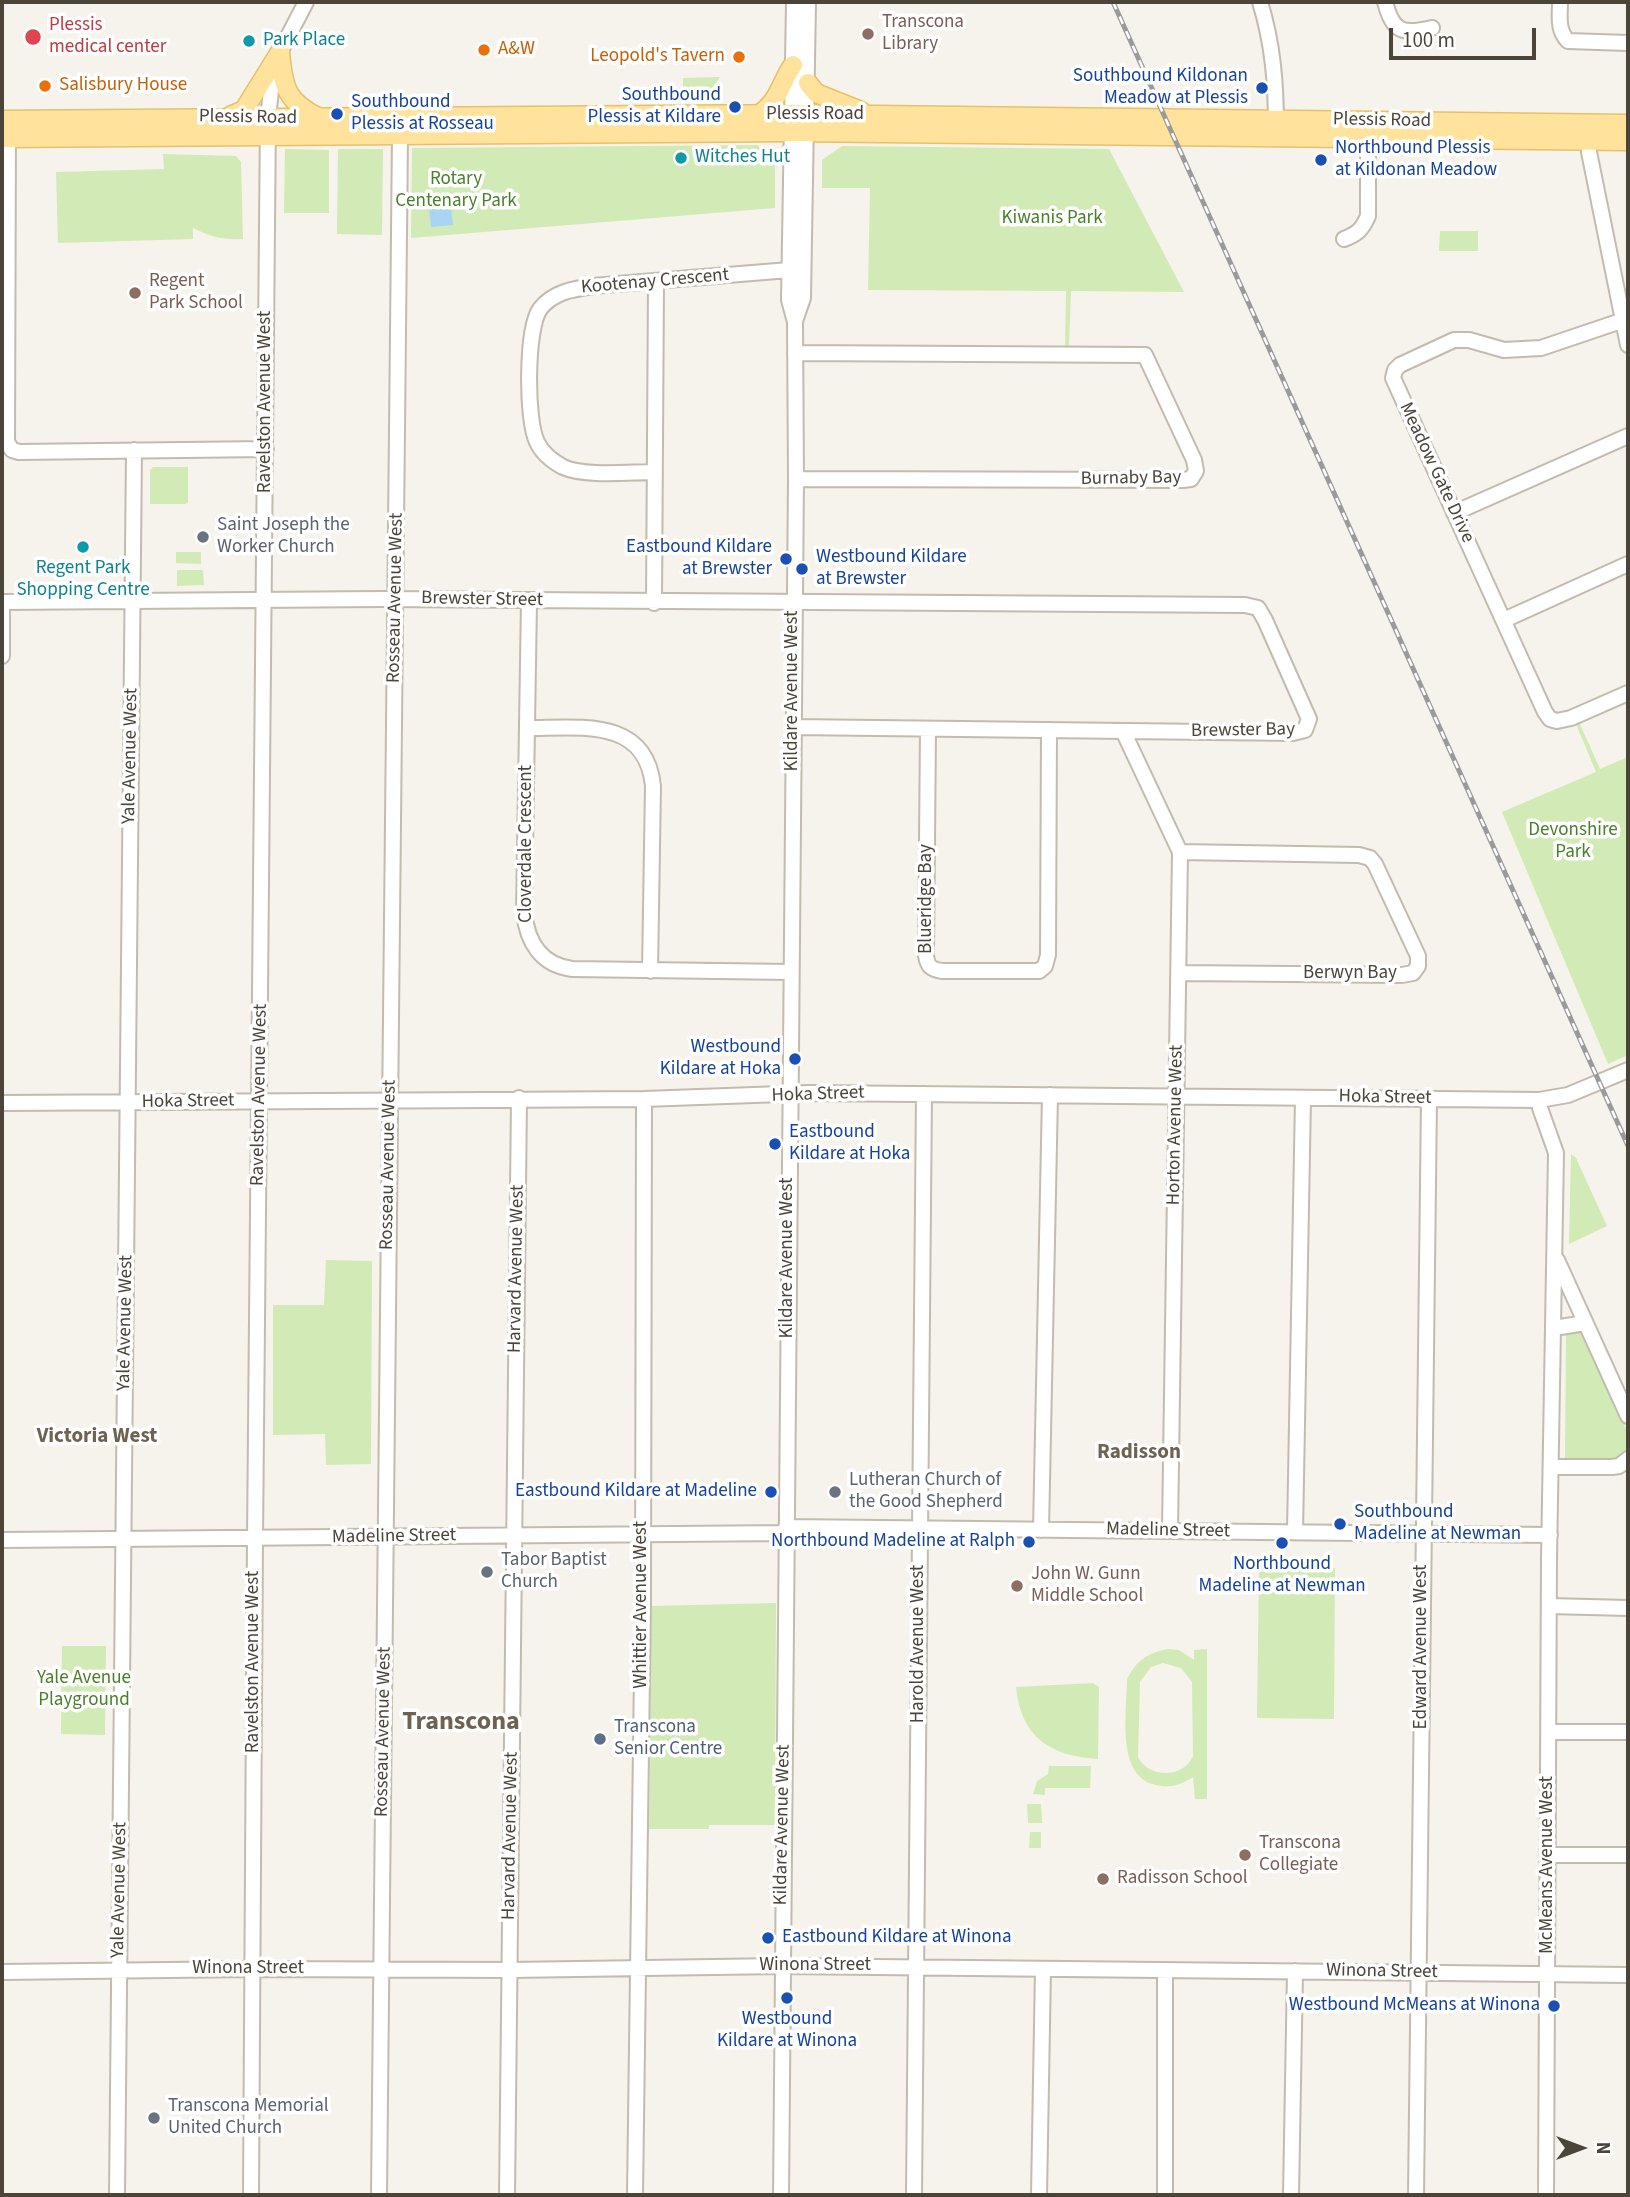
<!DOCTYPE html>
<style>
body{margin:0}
#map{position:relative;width:1630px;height:2197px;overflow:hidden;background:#f6f3ec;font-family:"Source Sans 3",sans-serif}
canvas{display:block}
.frame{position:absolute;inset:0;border:4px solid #4b4439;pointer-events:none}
.north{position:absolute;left:1546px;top:2113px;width:70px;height:70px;-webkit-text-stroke:5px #fff;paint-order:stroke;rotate:90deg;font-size:19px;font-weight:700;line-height:28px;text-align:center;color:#4b4439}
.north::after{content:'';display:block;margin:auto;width:24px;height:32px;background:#4b4439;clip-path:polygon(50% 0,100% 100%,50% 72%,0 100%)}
.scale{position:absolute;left:1389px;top:28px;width:147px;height:32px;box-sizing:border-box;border:4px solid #4b4439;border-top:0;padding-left:9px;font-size:21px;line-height:24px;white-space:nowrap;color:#4b4439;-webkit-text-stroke:5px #fff;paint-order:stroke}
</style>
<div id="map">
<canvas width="1630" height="2197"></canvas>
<div class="frame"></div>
<div class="north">N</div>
<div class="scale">100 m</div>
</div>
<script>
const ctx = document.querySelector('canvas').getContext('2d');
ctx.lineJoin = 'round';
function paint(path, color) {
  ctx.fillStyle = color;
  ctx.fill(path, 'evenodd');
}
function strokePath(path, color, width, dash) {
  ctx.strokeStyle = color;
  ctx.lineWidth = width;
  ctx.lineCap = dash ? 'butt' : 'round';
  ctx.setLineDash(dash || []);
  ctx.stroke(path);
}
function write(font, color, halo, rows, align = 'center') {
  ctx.font = font + ' "Source Sans 3",sans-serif';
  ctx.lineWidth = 7;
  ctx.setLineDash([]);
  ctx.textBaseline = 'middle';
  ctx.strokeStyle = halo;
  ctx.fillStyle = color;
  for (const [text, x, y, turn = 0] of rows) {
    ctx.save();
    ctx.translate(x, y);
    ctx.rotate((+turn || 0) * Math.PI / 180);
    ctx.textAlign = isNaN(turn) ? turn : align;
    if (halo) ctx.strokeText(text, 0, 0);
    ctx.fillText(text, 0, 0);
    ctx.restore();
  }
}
const green = new Path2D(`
 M 720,77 L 707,97 L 683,97 L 683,78 Z
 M 757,145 L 771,156 L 775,164 L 775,208 L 411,238 L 412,148 Z
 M 842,146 L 1109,149 L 1184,292 L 1071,291 L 1069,347 L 1065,347 L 1066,291 L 868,290 L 870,188 L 822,188 L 822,160 Z
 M 285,149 L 329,150 L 329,213 L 284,213 Z
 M 338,149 L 383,149 L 382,235 L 337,234 Z
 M 163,154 L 236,156 L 241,162 L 243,239 C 222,240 211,237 193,228 L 193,239 L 58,243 L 56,172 L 164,169 Z
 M 1440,231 L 1478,231 L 1478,251 L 1439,251 Z
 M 153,467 L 188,467 L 188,502 L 186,504 L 150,504 L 150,470 Z
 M 176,552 L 201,552 L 201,564 L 176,563 Z
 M 177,570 L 203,570 L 204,585 L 177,586 Z
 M 1579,722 L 1600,769 L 1628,757 L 1628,1055 L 1608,1064 L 1502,812 L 1596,772 L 1576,724 Z
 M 1571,1154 L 1576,1158 L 1607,1226 L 1569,1244 Z
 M 326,1260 L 372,1261 L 371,1464 L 326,1465 L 325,1434 L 273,1435 L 273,1305 L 324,1305 Z
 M 1577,1331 L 1583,1335 L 1628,1433 C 1628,1446 1628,1455 1615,1461 L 1565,1461 L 1566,1333 Z
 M 1259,1567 L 1335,1568 L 1334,1719 L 1257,1718 Z
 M 776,1603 L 775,1825 L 709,1825 L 709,1829 L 649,1829 L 651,1606 Z
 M 62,1646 L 106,1646 L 105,1735 L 61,1734 Z
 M 1168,1649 L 1179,1650 L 1194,1660 L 1194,1650 L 1207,1649 L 1207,1799 L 1195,1799 L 1193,1777 C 1179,1786 1168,1789 1152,1784 C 1116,1772 1127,1710 1127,1679 C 1136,1661 1147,1653 1168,1649 ZM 1163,1663 L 1181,1668 L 1192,1682 L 1193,1756 C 1184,1778 1149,1779 1138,1757 L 1140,1682 L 1151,1667 Z
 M 1093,1683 L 1099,1687 L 1098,1759 C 1051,1756 1021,1738 1016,1687 Z
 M 1049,1766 L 1091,1766 L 1090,1788 L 1045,1788 L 1045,1795 L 1033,1794 L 1037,1781 L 1048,1774 Z
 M 1027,1804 L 1041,1804 L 1042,1823 L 1028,1823 Z
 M 1030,1832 L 1041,1832 L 1041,1848 L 1029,1848 Z`);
const water = new Path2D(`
 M 451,207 L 453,225 L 431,227 L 429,209 Z`);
const minor = new Path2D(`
 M 1260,2 C 1273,44 1276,84 1276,128
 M 1385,2 C 1393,32 1402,35 1432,28
 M 1560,2 C 1560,16 1557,30 1568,41 L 1628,43
 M 8,129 L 7,442 L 12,450 L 19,452 L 266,449
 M 1589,132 L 1589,152 L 1628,345
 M 1344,239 C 1357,234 1362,230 1368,216 L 1368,129
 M 1624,320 L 1541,348 L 1504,350 L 1469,340 L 1454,340 L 1400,365 L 1395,370 L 1393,378 L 1545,712 L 1550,719 L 1557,721 L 1571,718 L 1628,693
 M 795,321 L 803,298 L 808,2
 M 795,353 L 1145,355 L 1194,460 L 1196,471 L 1191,479 L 1183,480 L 796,479
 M 655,472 C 630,472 585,477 563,467 C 552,461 542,453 537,442 C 526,420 526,329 540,309 C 553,292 573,289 593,286 L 789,270
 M 1454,513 L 1628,436
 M 529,601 L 524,912 C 527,942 541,965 572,969 L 791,972
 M 2,602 L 381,599 L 1245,605 L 1258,608 L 1265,620 L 1309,719 L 1305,730 L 1293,733 L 793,727
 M 654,603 L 656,281
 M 1504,620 L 1628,564
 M 2,656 L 2,602
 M 527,728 C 580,728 646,717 653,786 L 650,971
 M 928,729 L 926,956 C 928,967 931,969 942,971 L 1039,971 L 1045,966 L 1048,955 L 1049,730
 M 1124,733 L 1180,852 L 1170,1530
 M 1179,973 L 1402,975 L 1413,973 L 1418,966 L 1418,956 L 1375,864 L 1370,858 L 1359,855 L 1180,852
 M 1539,1100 L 1540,1108 L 1556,1153 L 1549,1558 L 1546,2195
 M 2,1103 L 644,1099 L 809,1093 L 1539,1100 L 1568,1095 L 1628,1070
 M 1557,1260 L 1628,1416
 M 1554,1328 L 1585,1323
 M 1551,1467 L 1612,1467 L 1619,1466 L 1628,1459
 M 786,1527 L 1550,1535
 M 1041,1530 L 1050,1095
 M 1295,1532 L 1303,1098
 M 2,1540 L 786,1533
 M 1549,1606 L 1628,1608
 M 1549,1732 L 1628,1732
 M 1549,1855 L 1628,1855
 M 2,1972 L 252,1969 L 510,1970 L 782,1966 L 1628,1975
 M 117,2195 L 134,450
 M 251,2195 L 255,1538 L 268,117 L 272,82 L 280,52 L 306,2
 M 379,2195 L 400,135
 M 507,2195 L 519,1098
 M 635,2195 L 643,1599 L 644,1099
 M 781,2195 L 796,479 L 795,322 L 789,300 L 794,2
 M 914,2195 L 924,1094
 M 1039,2195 L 1043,1969
 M 1165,2195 L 1165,1971
 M 1291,2195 L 1295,1971
 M 1416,2195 L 1429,1099`);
const major = new Path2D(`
 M 280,52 C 283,87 286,102 320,118
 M 808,83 L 816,93 L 861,111
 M 758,115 C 779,102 780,84 793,65
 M 230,116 L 244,110 L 280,52
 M 2,120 L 792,114 L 1628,124
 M 2,138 L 791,132 L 1628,141`);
const rail = new Path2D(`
 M 1113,2 L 1628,1146`);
const markers = [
 [868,34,7,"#8d6e63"],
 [33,37,9,"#e0444e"],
 [249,41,7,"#0f9aa8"],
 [484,50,7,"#e8710a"],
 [739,57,7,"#e8710a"],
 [45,86,7,"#e8710a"],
 [1262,88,7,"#1a4fb4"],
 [735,107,7,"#1a4fb4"],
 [337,114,7,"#1a4fb4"],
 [681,158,7,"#0f9aa8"],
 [1321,160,7,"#1a4fb4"],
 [135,293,7,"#8d6e63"],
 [203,537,7,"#6b7280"],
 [83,547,7,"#0f9aa8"],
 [786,559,7,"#1a4fb4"],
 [802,569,7,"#1a4fb4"],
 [795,1059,7,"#1a4fb4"],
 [775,1144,7,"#1a4fb4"],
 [771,1492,7,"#1a4fb4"],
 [835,1492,7,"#6b7280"],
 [1340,1524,7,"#1a4fb4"],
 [1029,1542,7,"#1a4fb4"],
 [1282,1543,7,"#1a4fb4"],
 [487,1572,7,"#6b7280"],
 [1017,1586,7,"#8d6e63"],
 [600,1739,7,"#5c6f8a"],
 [1245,1855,7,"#8d6e63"],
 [1103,1879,7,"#8d6e63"],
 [768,1938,7,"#1a4fb4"],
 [787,1998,7,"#1a4fb4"],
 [1554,2006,7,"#1a4fb4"],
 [154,2118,7,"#6b7280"]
];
const educationNames = [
 ["Transcona",882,23],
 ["Library",882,45],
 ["Regent",149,282],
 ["Park School",149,304],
 ["John W. Gunn",1031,1575],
 ["Middle School",1031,1597],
 ["Transcona",1259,1844],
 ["Collegiate",1259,1866],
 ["Radisson School",1117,1879]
];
const healthNames = [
 ["Plessis",49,26],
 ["medical center",49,48]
];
const cultureNames = [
 ["Park Place",263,41],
 ["Witches Hut",695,158],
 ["Regent Park",83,569,"center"],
 ["Shopping Centre",83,591,"center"]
];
const foodNames = [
 ["A&W",498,50],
 ["Leopold's Tavern",725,57,"right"],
 ["Salisbury House",59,86]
];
const transitNames = [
 ["Southbound Kildonan",1248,77],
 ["Meadow at Plessis",1248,99],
 ["Southbound",721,96],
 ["Plessis at Kildare",721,118],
 ["Southbound",351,103,"left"],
 ["Plessis at Rosseau",351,125,"left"],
 ["Northbound Plessis",1335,149,"left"],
 ["at Kildonan Meadow",1335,171,"left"],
 ["Eastbound Kildare",772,548],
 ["at Brewster",772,570],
 ["Westbound Kildare",816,558,"left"],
 ["at Brewster",816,580,"left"],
 ["Westbound",781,1048],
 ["Kildare at Hoka",781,1070],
 ["Eastbound",789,1133,"left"],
 ["Kildare at Hoka",789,1155,"left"],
 ["Eastbound Kildare at Madeline",757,1492],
 ["Southbound",1354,1513,"left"],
 ["Madeline at Newman",1354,1535,"left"],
 ["Northbound Madeline at Ralph",1015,1542],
 ["Northbound",1282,1565,"center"],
 ["Madeline at Newman",1282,1587,"center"],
 ["Eastbound Kildare at Winona",782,1938,"left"],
 ["Westbound McMeans at Winona",1540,2006],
 ["Westbound",787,2020,"center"],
 ["Kildare at Winona",787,2042,"center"]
];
const streetNames = [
 ["Plessis Road",815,115],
 ["Plessis Road",248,118,1],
 ["Plessis Road",1382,121,1],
 ["Kootenay Crescent",655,282,-5],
 ["Ravelston Avenue West",266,402,-90],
 ["Meadow Gate Drive",1436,473,65],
 ["Burnaby Bay",1131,479,-1],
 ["Rosseau Avenue West",396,598,-89],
 ["Brewster Street",482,600,1],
 ["Kildare Avenue West",793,691,-90],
 ["Brewster Bay",1243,731,-1],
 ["Yale Avenue West",131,756,-89],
 ["Cloverdale Crescent",527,844,-90],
 ["Blueridge Bay",927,899,-90],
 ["Berwyn Bay",1350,974],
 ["Ravelston Avenue West",260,1095,-89],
 ["Hoka Street",818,1095,-2],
 ["Hoka Street",1385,1098,1],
 ["Hoka Street",188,1102,-1],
 ["Horton Avenue West",1176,1125,-89],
 ["Rosseau Avenue West",389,1165,-89],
 ["Kildare Avenue West",788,1258,-90],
 ["Harvard Avenue West",517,1269,-89],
 ["Yale Avenue West",126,1323,-89],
 ["Madeline Street",1168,1531,1],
 ["Madeline Street",394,1537,-1],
 ["Whittier Avenue West",642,1605,-90],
 ["Harold Avenue West",919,1644,-90],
 ["Edward Avenue West",1422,1647,-90],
 ["Ravelston Avenue West",254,1662,-90],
 ["Rosseau Avenue West",384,1732,-89],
 ["Kildare Avenue West",783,1825,-89],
 ["Harvard Avenue West",511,1836,-89],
 ["McMeans Avenue West",1548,1865,-90],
 ["Yale Avenue West",120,1890,-89],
 ["Winona Street",815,1966],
 ["Winona Street",248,1969],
 ["Winona Street",1382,1972,1]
];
const parkNames = [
 ["Rotary",456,180],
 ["Centenary Park",456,202],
 ["Kiwanis Park",1052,219],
 ["Devonshire",1573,831],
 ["Park",1573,853],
 ["Yale Avenue",84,1679],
 ["Playground",84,1701]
];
const worshipNames = [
 ["Saint Joseph the",217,526],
 ["Worker Church",217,548],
 ["Lutheran Church of",849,1481],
 ["the Good Shepherd",849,1503],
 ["Tabor Baptist",501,1561],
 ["Church",501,1583],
 ["Transcona Memorial",168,2107],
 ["United Church",168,2129]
];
const serviceNames = [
 ["Transcona",614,1728],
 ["Senior Centre",614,1750]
];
const neighbourhoodNames = [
 ["Victoria West",97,1437],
 ["Radisson",1139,1453]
];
const districtNames = [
 ["Transcona",461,1723]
];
paint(green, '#d2eab5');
paint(water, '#a9d4f2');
strokePath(minor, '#c2bbae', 18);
strokePath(major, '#e6c16a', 21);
strokePath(minor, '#fff', 14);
strokePath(major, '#ffe39c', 18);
strokePath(rail, '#9a9a9a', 5);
strokePath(rail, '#fff', 2.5, [8]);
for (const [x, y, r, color] of markers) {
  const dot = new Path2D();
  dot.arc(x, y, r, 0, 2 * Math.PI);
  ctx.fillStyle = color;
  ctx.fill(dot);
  strokePath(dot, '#fff', 2.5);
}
write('19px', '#785e54', '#fff', educationNames, 'left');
write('19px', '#be3a42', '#fff', healthNames, 'left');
write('19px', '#0d838f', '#fff', cultureNames, 'left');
write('19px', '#c56008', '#fff', foodNames, 'left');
write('19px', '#164399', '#fff', transitNames, 'right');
write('19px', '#4b4439', '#fff', streetNames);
write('19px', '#4a7f2a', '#fff', parkNames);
write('19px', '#5b616d', '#fff', worshipNames, 'left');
write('19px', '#4e5e75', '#fff', serviceNames, 'left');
write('bold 21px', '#6e6250', '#fff', neighbourhoodNames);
write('bold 26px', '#6e6250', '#fff', districtNames);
</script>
